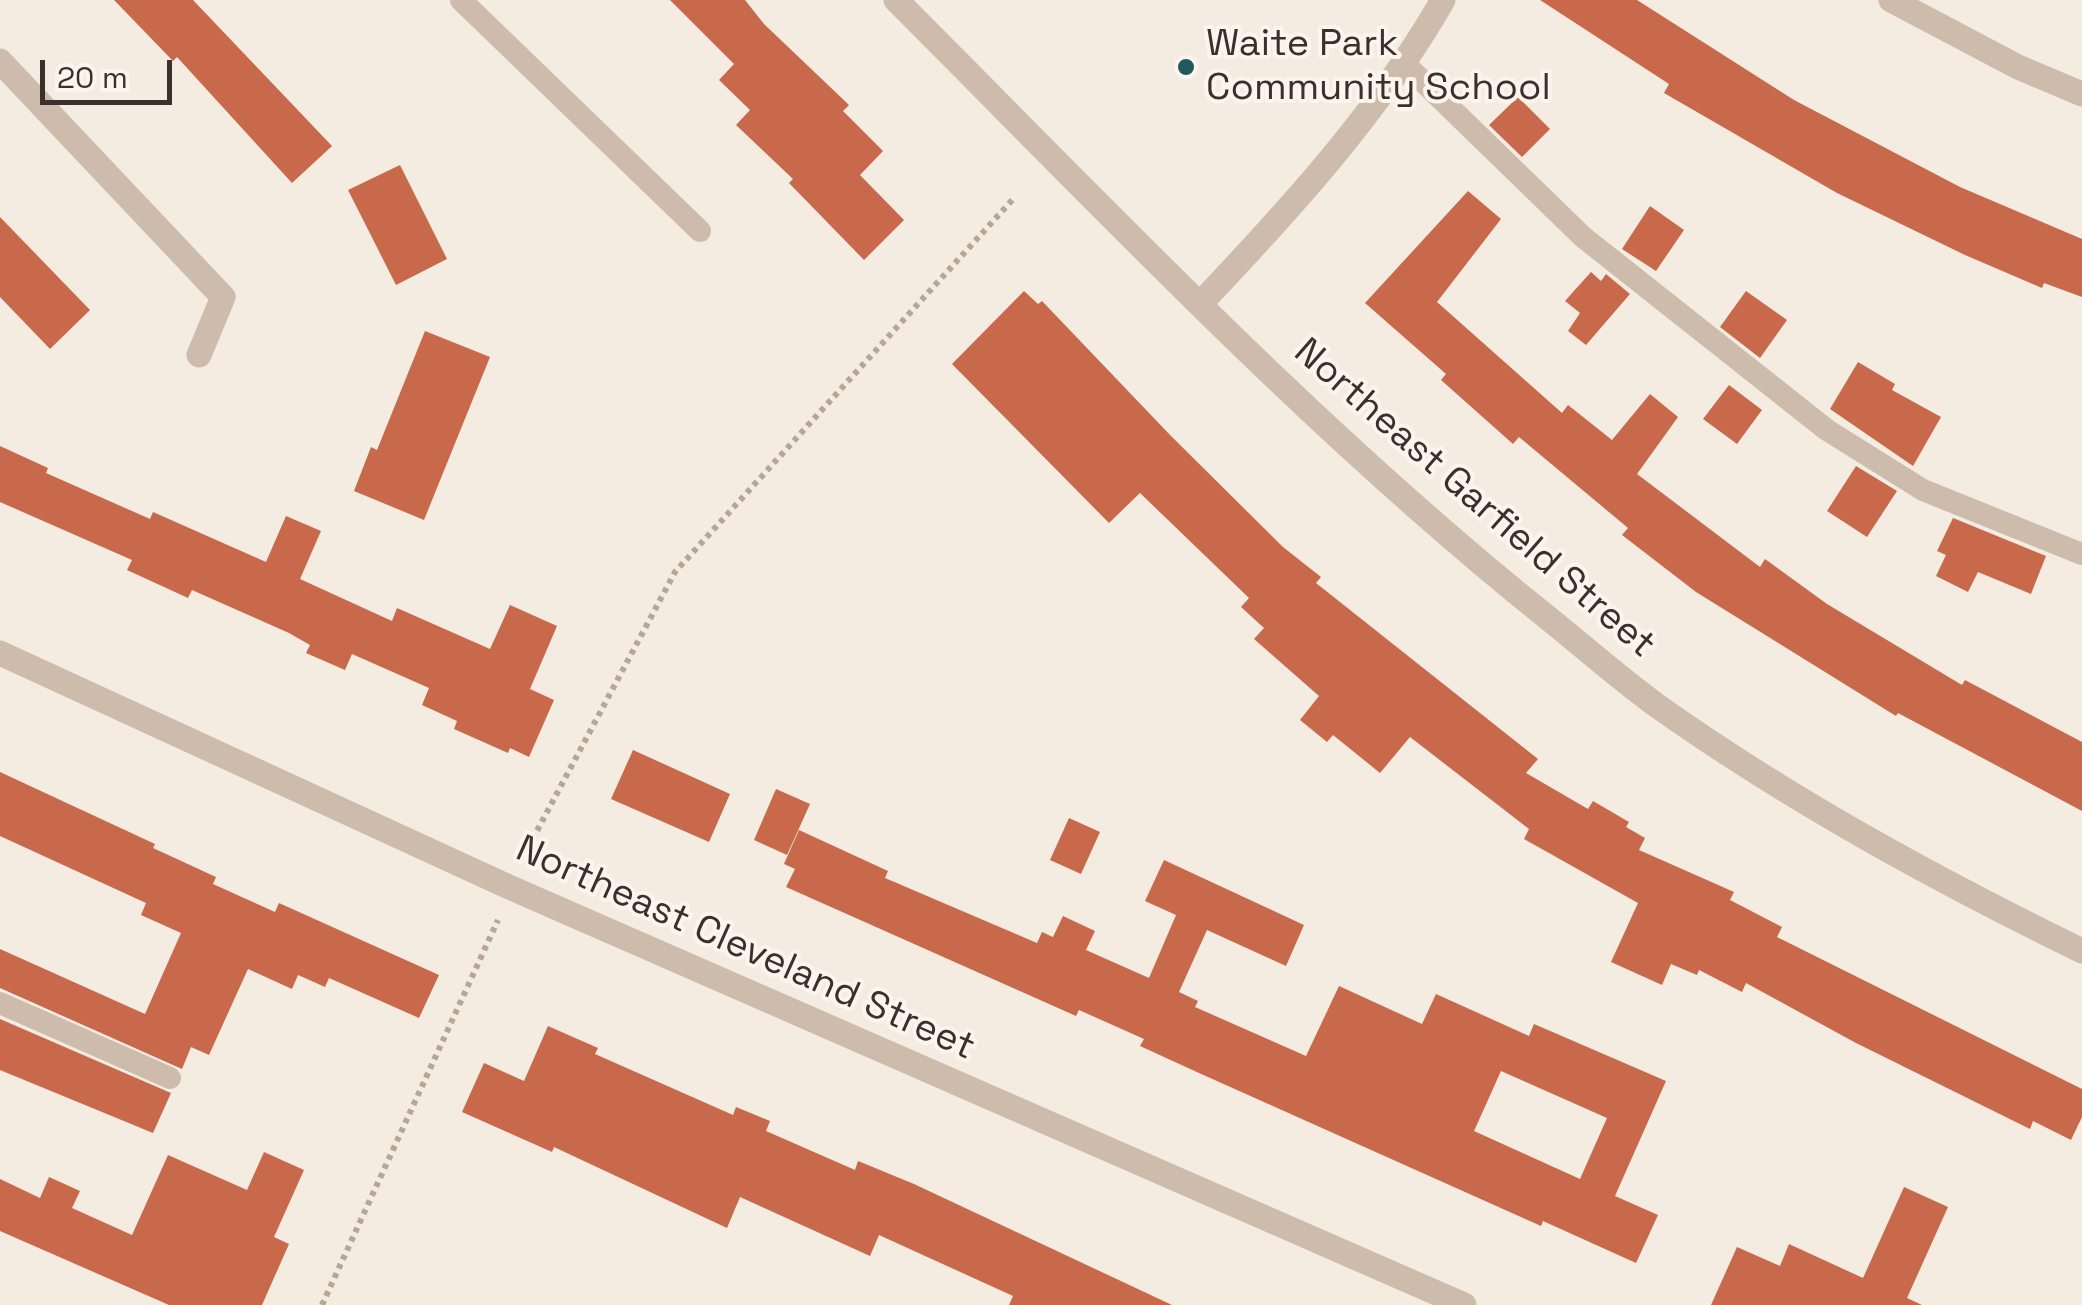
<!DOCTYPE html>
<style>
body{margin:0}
#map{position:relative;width:2082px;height:1305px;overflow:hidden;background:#f4ebe1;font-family:"Space Grotesk",sans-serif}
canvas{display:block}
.scale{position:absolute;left:40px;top:60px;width:132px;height:45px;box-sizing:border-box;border:5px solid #3b302b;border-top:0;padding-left:12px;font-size:30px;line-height:35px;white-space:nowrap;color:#3b302b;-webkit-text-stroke:8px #fbf5ee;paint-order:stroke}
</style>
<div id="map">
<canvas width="2082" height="1305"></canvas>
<div class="scale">20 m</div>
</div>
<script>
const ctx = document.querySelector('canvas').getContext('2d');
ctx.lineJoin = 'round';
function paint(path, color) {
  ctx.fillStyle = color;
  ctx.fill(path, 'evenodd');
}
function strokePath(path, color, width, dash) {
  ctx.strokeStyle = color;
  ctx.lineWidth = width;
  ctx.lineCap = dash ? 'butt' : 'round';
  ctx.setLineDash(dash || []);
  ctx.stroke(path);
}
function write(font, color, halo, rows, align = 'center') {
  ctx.font = font + ' "Space Grotesk",sans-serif';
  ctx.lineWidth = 8;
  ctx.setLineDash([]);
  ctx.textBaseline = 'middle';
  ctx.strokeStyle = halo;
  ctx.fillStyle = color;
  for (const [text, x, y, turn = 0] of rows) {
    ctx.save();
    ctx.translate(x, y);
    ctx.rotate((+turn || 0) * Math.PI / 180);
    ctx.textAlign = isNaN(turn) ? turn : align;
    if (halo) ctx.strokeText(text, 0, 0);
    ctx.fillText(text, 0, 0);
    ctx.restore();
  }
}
const building = new Path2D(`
 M 114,0 L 193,0 L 332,146 L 292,183 L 177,57 L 173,61 Z
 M 670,0 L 745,0 L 764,24 L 849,105 L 843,111 L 883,151 L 860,175 L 904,220 L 864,260 L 789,183 L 793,179 L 736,125 L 750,110 L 719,80 L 734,64 Z
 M 1540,0 L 1637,0 L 1794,100 L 1960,187 L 2082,239 L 2082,297 L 2044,283 L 2042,288 L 1965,255 L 1837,193 L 1664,93 L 1669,84 Z
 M 1518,97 L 1550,129 L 1522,157 L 1489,125 Z
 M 400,165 L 447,259 L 396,285 L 348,190 Z
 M 1468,191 L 1501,219 L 1437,302 L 1562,413 L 1568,405 L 1612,440 L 1650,394 L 1678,417 L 1637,474 L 1760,567 L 1765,559 L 1827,604 L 1962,685 L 1965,680 L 2082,742 L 2082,811 L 1898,713 L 1896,716 L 1696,592 L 1622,535 L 1628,528 L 1519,437 L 1513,444 L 1441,380 L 1446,374 L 1365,303 Z
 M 1650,206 L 1684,230 L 1656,271 L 1622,249 Z
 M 0,217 L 90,310 L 50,349 L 0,297 Z
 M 1591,272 L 1601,281 L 1606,274 L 1630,294 L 1586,345 L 1568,331 L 1580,313 L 1565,301 Z
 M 1024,291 L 1038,304 L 1042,301 L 1171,436 L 1283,547 L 1321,577 L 1316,583 L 1538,759 L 1526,773 L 1588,809 L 1593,801 L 1629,822 L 1626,827 L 1645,838 L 1639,850 L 1734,892 L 1730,900 L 1782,927 L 1777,937 L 2082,1089 L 2082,1117 L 2071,1140 L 2033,1121 L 2030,1129 L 1856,1043 L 1746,983 L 1742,992 L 1699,970 L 1697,975 L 1671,964 L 1662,985 L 1611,962 L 1638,903 L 1524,839 L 1529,829 L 1410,737 L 1380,773 L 1333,735 L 1327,742 L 1300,720 L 1319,696 L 1254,639 L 1264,628 L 1241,607 L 1249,598 L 1140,493 L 1109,523 L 952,364 Z
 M 1746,291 L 1787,320 L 1760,358 L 1720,327 Z
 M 425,331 L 490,357 L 424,520 L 354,491 L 371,447 L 377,450 Z
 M 1858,362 L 1895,384 L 1892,390 L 1941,417 L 1913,466 L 1830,409 Z
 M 1729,385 L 1762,410 L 1737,444 L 1703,419 Z
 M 0,446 L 48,468 L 46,473 L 150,519 L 153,512 L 266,562 L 286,516 L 321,531 L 300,579 L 392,621 L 397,608 L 490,649 L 510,605 L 557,626 L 530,689 L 554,700 L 529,757 L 510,748 L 508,753 L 454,729 L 457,721 L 422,705 L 429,688 L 352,654 L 345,670 L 306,653 L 310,645 L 289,633 L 192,590 L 188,598 L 127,570 L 132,560 L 0,502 Z
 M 1856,466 L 1897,491 L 1867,537 L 1827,511 Z
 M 1953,518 L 2046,556 L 2031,594 L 1978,572 L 1968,592 L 1936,576 L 1946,555 L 1937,551 Z
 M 633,750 L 730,794 L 709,842 L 611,799 Z
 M 0,772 L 155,844 L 153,848 L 216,877 L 213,884 L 275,912 L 279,903 L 439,975 L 419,1018 L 329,978 L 325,987 L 298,975 L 292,989 L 248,969 L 209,1055 L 191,1047 L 182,1069 L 0,988 L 0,949 L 145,1014 L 181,933 L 141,915 L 146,903 L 0,836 Z
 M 776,789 L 810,804 L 787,855 L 754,840 Z
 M 1069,818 L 1100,832 L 1081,874 L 1050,860 Z
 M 799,830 L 888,871 L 885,878 L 1037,943 L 1042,932 L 1053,937 L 1063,916 L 1095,931 L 1086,950 L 1149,978 L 1176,915 L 1145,901 L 1164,860 L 1304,925 L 1286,966 L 1207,930 L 1179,992 L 1198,1001 L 1195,1007 L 1306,1056 L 1339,986 L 1422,1024 L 1436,994 L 1529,1036 L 1534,1024 L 1666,1081 L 1615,1196 L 1658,1215 L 1636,1263 L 1543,1221 L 1541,1226 L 1199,1073 L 1140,1046 L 1144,1039 L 1079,1010 L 1076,1016 L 786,887 L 795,869 L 784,864 ZM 1501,1071 L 1607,1118 L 1580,1179 L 1474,1131 Z
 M 0,1019 L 171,1093 L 153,1133 L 0,1070 Z
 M 548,1026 L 598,1048 L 595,1054 L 733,1115 L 736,1107 L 770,1121 L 766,1131 L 855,1170 L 858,1161 L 914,1184 L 1172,1305 L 1009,1305 L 1013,1296 L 879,1235 L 870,1256 L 740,1197 L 727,1228 L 554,1147 L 552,1152 L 462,1112 L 484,1063 L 524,1081 Z
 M 264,1152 L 304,1170 L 274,1237 L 289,1244 L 262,1305 L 169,1305 L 0,1231 L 0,1179 L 40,1198 L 49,1177 L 80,1191 L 72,1208 L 132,1235 L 168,1155 L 247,1190 Z
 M 1904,1187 L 1948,1207 L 1907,1298 L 1922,1305 L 1711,1305 L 1737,1247 L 1780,1266 L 1789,1244 L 1863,1278 Z`);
const path = new Path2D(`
 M 523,857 L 675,572 L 1014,198
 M 322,1305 L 498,920`);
const service = new Path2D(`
 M 461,0 L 700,231
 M 1406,65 L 1583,237 L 1827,430 L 1923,490 L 2082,554
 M 0,1003 L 170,1078`);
const minor = new Path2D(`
 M 896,0 C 1108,212 1314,431 1548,618 C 1584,647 1619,678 1656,705 C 1790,800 1935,879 2082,951
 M 1891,0 L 2018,67 L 2082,94
 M 0,61 L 223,297 L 199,355
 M 1200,304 C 1290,209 1378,113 1443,0
 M 0,653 L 509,887 L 1464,1305`);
const markers = [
 [1186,67,10,"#1f5a5e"]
];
const poiNames = [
 ["Waite Park",1206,45],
 ["Community School",1206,89]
];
const streetNames = [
 ["Northeast Garfield Street",1474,499,41],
 ["Northeast Cleveland Street",745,949,24]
];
paint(building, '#c8694b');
strokePath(path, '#b9a596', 6, [5, 5]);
strokePath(service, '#cdbbac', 22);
strokePath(minor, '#cdbbac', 25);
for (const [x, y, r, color] of markers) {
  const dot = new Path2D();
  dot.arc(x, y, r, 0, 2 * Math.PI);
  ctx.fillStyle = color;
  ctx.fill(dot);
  strokePath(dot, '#fbf5ee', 4);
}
write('38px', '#3b302b', '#fbf5ee', poiNames, 'left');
write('38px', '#3b302b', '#fbf5ee', streetNames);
</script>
